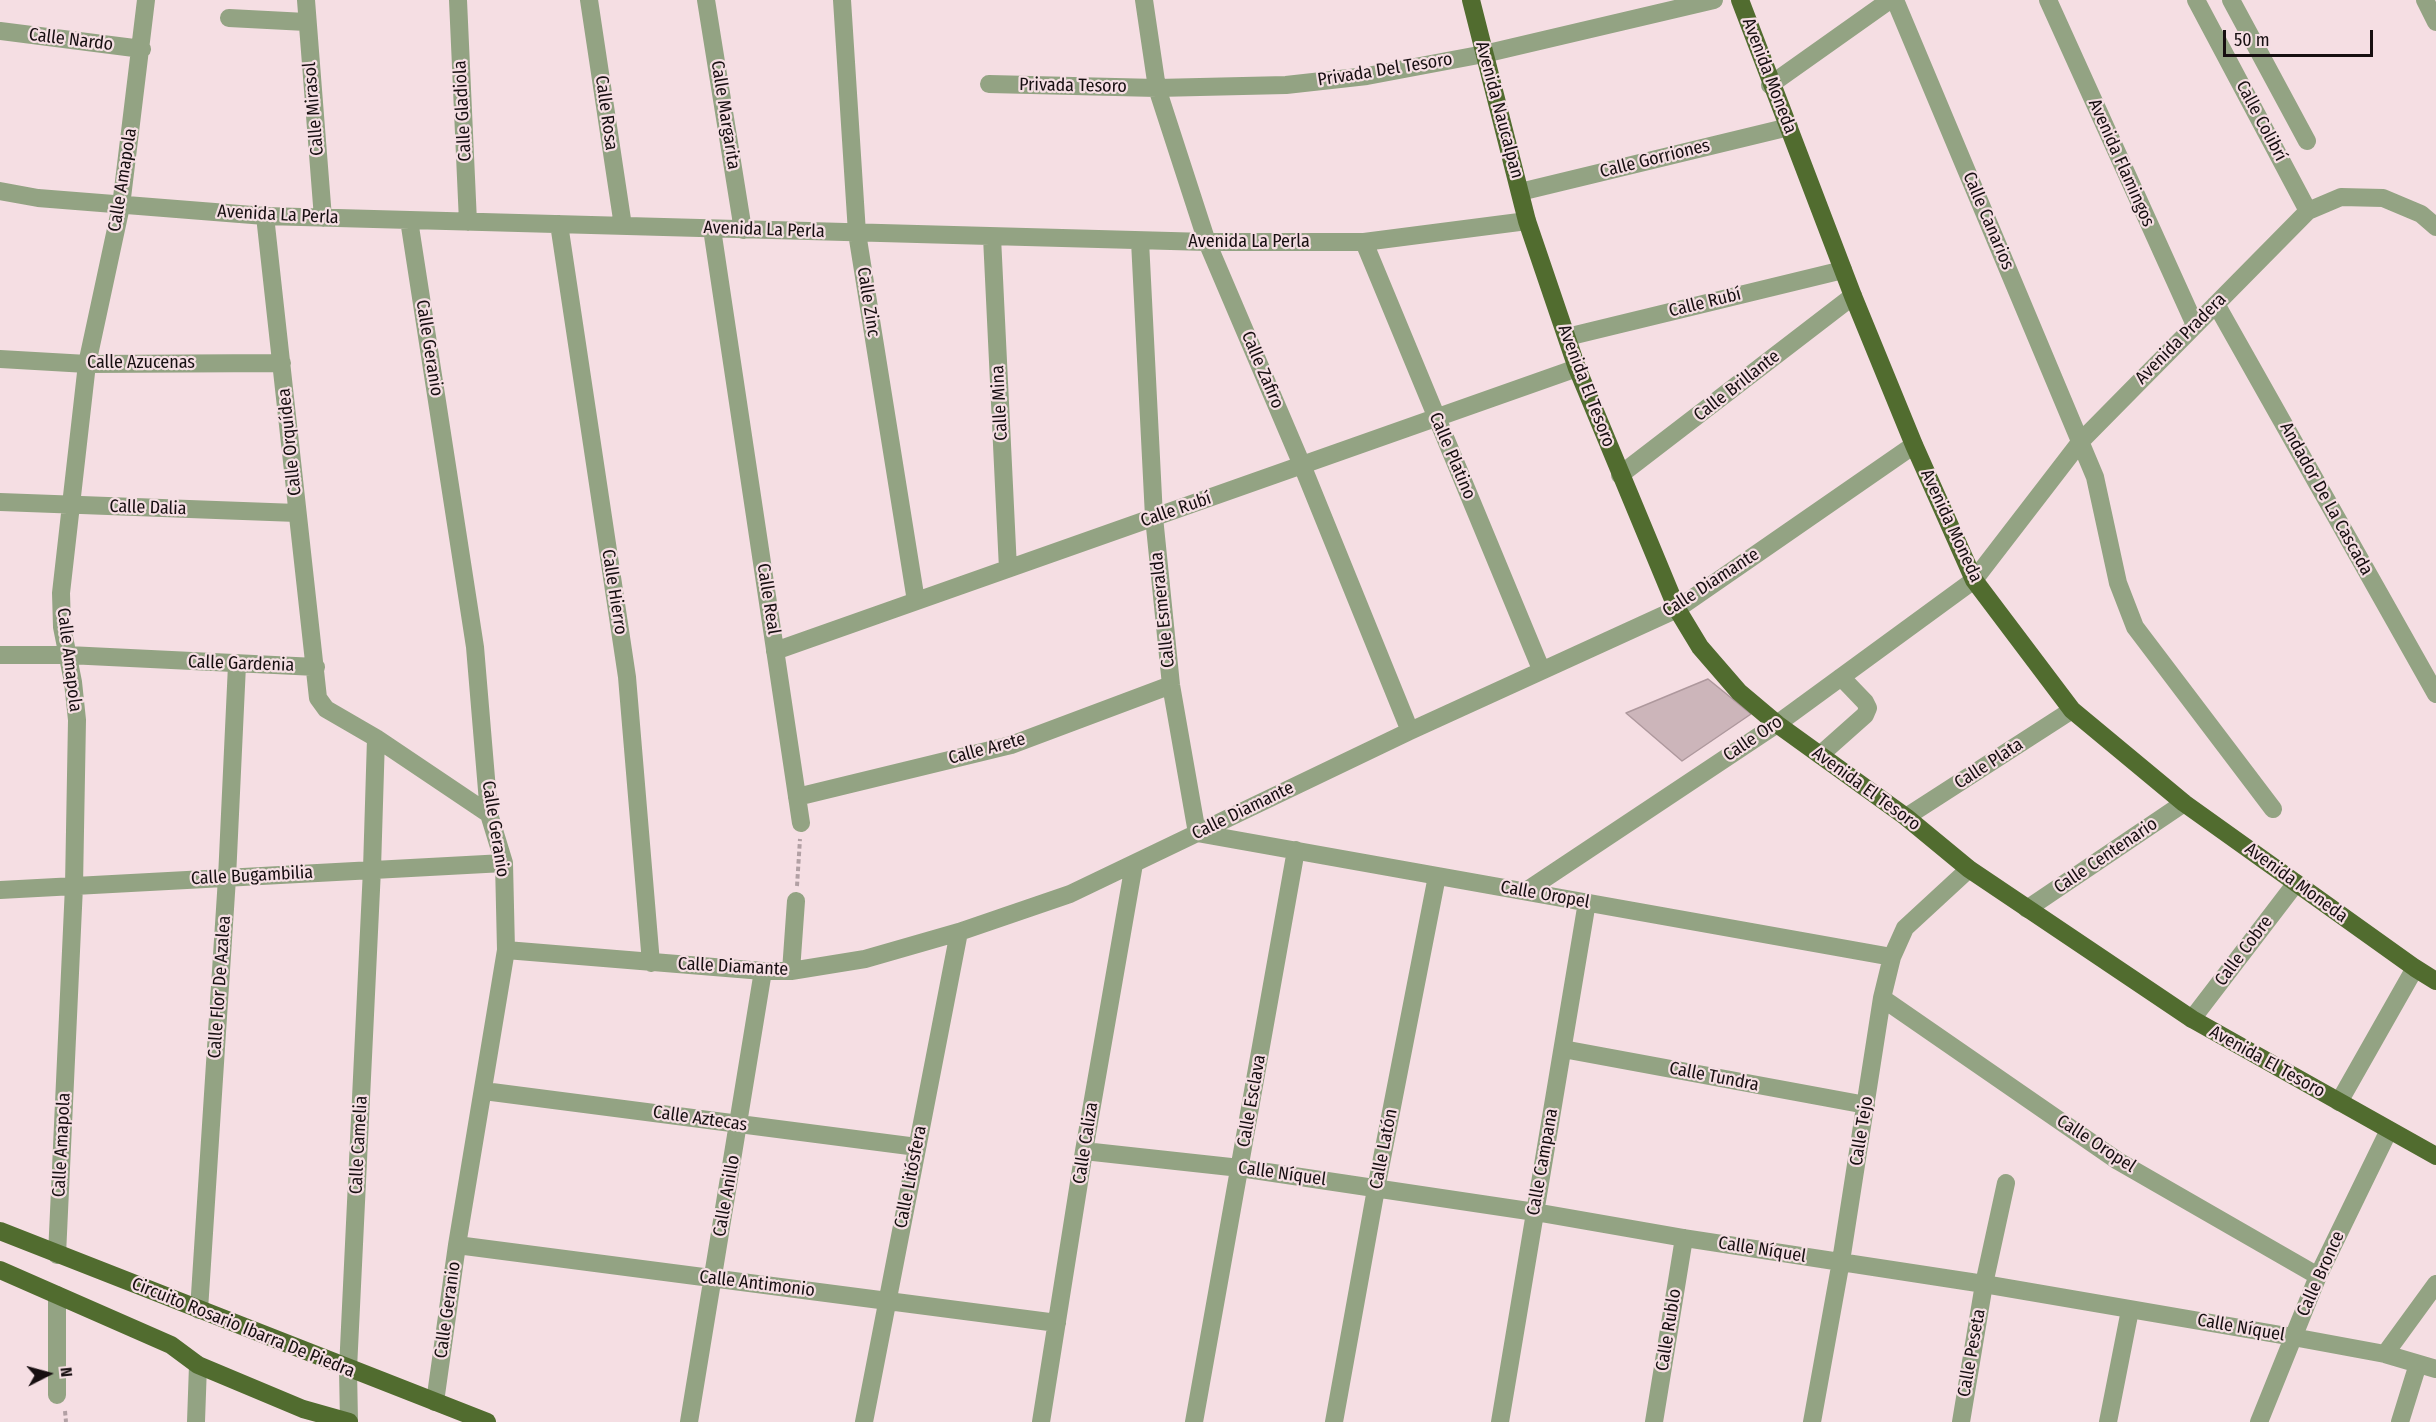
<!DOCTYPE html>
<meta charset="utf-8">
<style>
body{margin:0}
#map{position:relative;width:2436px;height:1422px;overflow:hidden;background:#f5dee3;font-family:"Fira Sans Condensed",sans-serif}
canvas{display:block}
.north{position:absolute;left:18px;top:1344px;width:60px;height:60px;-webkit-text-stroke:4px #f5dee3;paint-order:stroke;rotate:84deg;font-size:16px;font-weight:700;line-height:24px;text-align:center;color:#170f11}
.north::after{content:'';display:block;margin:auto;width:21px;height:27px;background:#170f11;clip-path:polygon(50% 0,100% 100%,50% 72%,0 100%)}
.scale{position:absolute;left:2223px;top:30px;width:150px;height:27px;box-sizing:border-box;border:3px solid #170f11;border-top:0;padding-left:8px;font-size:18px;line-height:21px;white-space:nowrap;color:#170f11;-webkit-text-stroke:4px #f5dee3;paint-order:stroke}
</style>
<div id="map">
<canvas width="2436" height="1422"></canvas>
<div class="north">N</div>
<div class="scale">50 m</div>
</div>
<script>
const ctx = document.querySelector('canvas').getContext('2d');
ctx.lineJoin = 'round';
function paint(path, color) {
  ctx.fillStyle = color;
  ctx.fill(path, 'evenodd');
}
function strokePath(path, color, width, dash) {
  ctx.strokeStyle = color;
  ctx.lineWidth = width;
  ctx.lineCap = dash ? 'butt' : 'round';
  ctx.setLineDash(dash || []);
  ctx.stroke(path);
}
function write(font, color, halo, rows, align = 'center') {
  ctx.font = font + ' "Fira Sans Condensed",sans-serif';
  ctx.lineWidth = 4.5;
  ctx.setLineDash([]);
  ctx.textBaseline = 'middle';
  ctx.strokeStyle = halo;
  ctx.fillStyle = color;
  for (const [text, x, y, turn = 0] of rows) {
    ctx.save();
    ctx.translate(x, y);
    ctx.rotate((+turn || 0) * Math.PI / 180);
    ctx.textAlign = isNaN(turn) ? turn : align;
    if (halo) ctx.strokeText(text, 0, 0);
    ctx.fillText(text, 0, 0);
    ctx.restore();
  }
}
const building = new Path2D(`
 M 1708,679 L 1751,714 L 1682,761 L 1626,713 Z`);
const path = new Path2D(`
 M 797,886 L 800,839
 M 65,1411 L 66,1422`);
const minor = new Path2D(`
 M 306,0 L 323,218
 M 458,0 L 468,222
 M 589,0 L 623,226
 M 706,0 L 743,230
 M 842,0 L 857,233 L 916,601
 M 1144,0 L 1157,88 L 1207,242 L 1302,465 L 1410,731
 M 1895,0 L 2095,477 L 2118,583 L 2135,627 L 2273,809
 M 2048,0 L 2195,325
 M 2196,0 L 2308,211
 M 2231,0 L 2307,141
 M 2425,0 L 2436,22
 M 229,18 L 306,22
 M 0,31 L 142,49
 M 989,84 L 1157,88 L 1286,85 L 1367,76 L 1484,54 L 1714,0
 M 1770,85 L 1890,0
 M 0,191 L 38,198 L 265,216 L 1207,242 L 1364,242 L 1527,221
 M 1520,192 L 1789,127
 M 265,216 L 318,698 L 326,709 L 376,738 L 489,814
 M 409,220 L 475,647 L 489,814 L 504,863 L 506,950 L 457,1245 L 435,1402
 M 559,224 L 627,677 L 651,963
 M 712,229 L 801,823
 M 992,237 L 1008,569
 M 1140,241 L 1154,517 L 1171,685 L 1197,833 L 1892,957
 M 1364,242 L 1541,669
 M 2216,304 L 2436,694
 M 1567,337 L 1843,270
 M 0,359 L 87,364 L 282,363
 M 1620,475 L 1853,296
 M 0,502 L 297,513
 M 775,651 L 1577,368
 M 0,655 L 68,655 L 316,667
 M 1820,755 L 1865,715 L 1868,708 L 1865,702 L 1841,677
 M 797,797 L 1011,745 L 1171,685
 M 1906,817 L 2072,710
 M 0,890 L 504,863
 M 1526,891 L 1777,724 L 1974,580 L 2081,441 L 2308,211 L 2341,197 L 2383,198 L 2421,214 L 2436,227
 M 2027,909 L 2184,803
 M 506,950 L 763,971 L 791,971 L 865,959 L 959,932 L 1070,894 L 1410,731 L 1677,609 L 1914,445
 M 791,971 L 796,901
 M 1882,998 L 2118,1161 L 2318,1276
 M 2192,1019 L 2296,883
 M 1563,1049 L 1866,1105
 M 484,1091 L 917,1147
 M 2339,1102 L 2415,968
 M 1084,1151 L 1240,1168 L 1535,1212 L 1684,1238 L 1984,1284 L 2293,1337 L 2385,1354 L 2436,1369
 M 457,1245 L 1057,1323
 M 57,1255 L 74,886 L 77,720 L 73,682 L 62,627 L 61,593 L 87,364 L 121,206 L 146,0
 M 199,1310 L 227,878 L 237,665
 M 2385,1354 L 2436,1284
 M 57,1395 L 57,1295
 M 196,1422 L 198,1365
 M 349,1422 L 348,1369 L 372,869 L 376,738
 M 689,1422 L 763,971
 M 864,1422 L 959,932
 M 1041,1422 L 1084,1151 L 1134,864
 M 1194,1422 L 1296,850
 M 1334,1422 L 1376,1189 L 1437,876
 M 1500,1422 L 1587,902
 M 1654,1422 L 1684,1238
 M 1812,1422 L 1841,1261 L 1882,998 L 1892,957 L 1905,928 L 1969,869
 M 1961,1422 L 1984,1284 L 2006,1183
 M 2108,1422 L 2130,1310
 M 2259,1422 L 2318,1276 L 2389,1130
 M 2400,1422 L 2418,1364`);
const major = new Path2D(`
 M 1471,0 L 1527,221 L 1577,368 L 1677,609 L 1700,647 L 1739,692 L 1777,724 L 1906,817 L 1969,869 L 2192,1019 L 2436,1156
 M 1740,0 L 1853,296 L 1914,445 L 1974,580 L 2072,710 L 2184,803 L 2415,968 L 2436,981
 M 0,1231 L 487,1422
 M 0,1270 L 171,1345 L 198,1365 L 303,1409 L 349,1422`);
const streetNames = [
 ["Calle Nardo",71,40,7],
 ["Privada Del Tesoro",1385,70,-9],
 ["Avenida Moneda",1769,76,69],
 ["Privada Tesoro",1073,86,1],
 ["Calle Mirasol",314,109,-95],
 ["Avenida Naucalpan",1499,110,75],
 ["Calle Gladiola",463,111,-93],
 ["Calle Rosa",606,113,82],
 ["Calle Margarita",725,115,81],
 ["Calle Colibrí",2261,121,62],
 ["Calle Gorriones",1655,159,-14],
 ["Avenida Flamingos",2121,163,66],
 ["Calle Amapola",123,180,-81],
 ["Avenida La Perla",278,215,3],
 ["Calle Canarios",1988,221,67],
 ["Avenida La Perla",764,230,2],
 ["Avenida La Perla",1249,242],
 ["Calle Zinc",868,302,81],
 ["Calle Rubí",1705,303,-14],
 ["Avenida Pradera",2181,339,-45],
 ["Calle Geranio",429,348,81],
 ["Calle Azucenas",141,363],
 ["Calle Zafiro",1262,370,67],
 ["Avenida El Tesoro",1586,386,69],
 ["Calle Brillante",1737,386,-38],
 ["Calle Mina",1000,403,-93],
 ["Calle Orquídea",290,442,-96],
 ["Calle Platino",1452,456,67],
 ["Andador De La Cascada",2326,499,61],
 ["Calle Dalia",148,508,2],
 ["Calle Rubí",1176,510,-19],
 ["Avenida Moneda",1951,526,65],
 ["Calle Diamante",1711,583,-33],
 ["Calle Hierro",614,592,81],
 ["Calle Real",768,599,81],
 ["Calle Esmeralda",1163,610,-96],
 ["Calle Amapola",69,660,83],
 ["Calle Gardenia",241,664,2],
 ["Calle Oro",1753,739,-34],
 ["Calle Arete",987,749,-15],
 ["Calle Plata",1989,764,-33],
 ["Avenida El Tesoro",1866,789,36],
 ["Calle Diamante",1243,811,-26],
 ["Calle Geranio",495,829,81],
 ["Calle Centenario",2106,856,-34],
 ["Calle Bugambilia",252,876,-3],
 ["Avenida Moneda",2296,883,36],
 ["Calle Oropel",1545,895,10],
 ["Calle Cobre",2244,951,-53],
 ["Calle Diamante",733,967,3],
 ["Calle Flor De Azalea",220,987,-86],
 ["Avenida El Tesoro",2267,1062,29],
 ["Calle Tundra",1714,1077,11],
 ["Calle Esclava",1252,1101,-80],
 ["Calle Aztecas",700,1119,8],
 ["Calle Tejo",1862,1131,-81],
 ["Calle Caliza",1086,1143,-81],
 ["Calle Oropel",2096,1144,33],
 ["Calle Amapola",62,1145,-87],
 ["Calle Camelia",359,1145,-87],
 ["Calle Latón",1384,1149,-79],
 ["Calle Campana",1543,1162,-80],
 ["Calle Níquel",1282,1174,8],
 ["Calle Litósfera",911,1177,-79],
 ["Calle Anillo",727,1196,-80],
 ["Calle Níquel",1762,1250,9],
 ["Calle Bronce",2321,1274,-66],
 ["Calle Antimonio",757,1284,7],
 ["Calle Geranio",448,1310,-82],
 ["Circuito Rosario Ibarra De Piedra",243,1328,22],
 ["Calle Níquel",2241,1328,10],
 ["Calle Rublo",1669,1330,-81],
 ["Calle Peseta",1972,1353,-80]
];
paint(building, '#ccb5ba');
strokePath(building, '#ae989d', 1.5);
strokePath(path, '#b2a0a4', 4, [4.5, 3]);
strokePath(minor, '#93a383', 18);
strokePath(major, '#516c2f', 18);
write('18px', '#170f11', '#f5dee3', streetNames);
</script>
